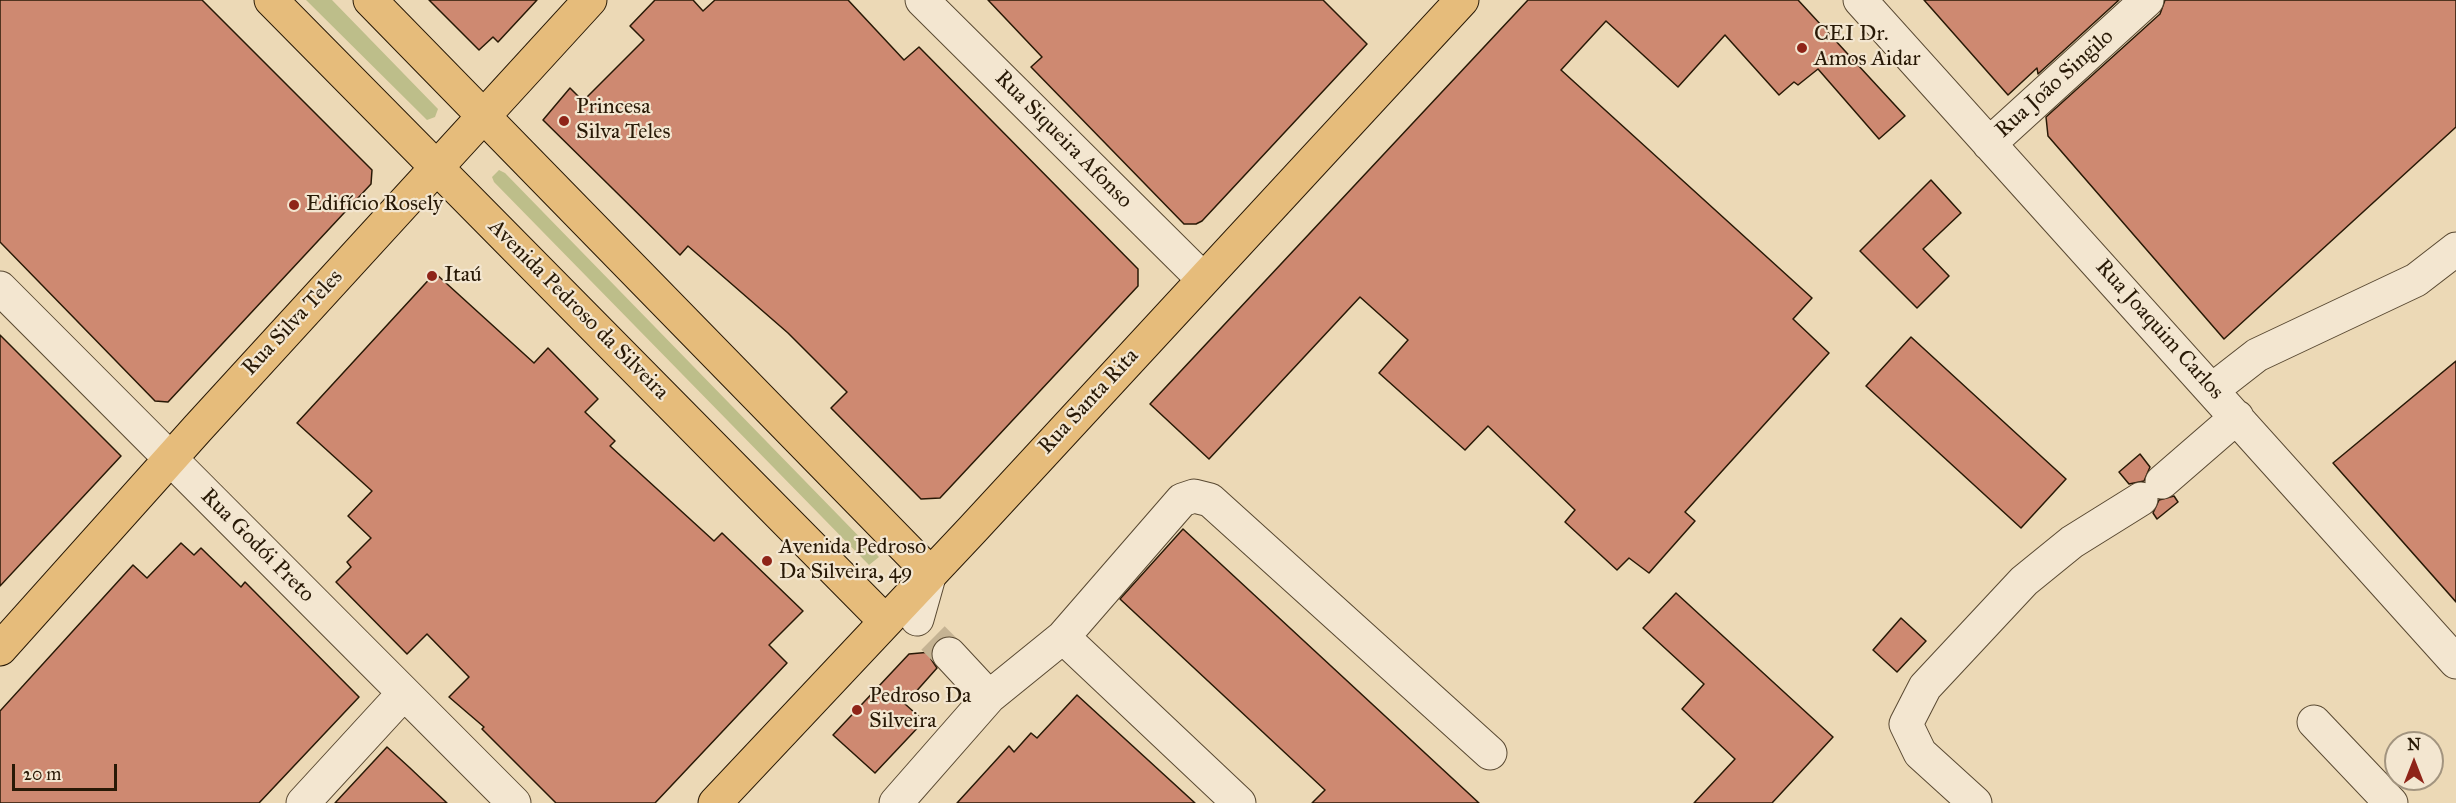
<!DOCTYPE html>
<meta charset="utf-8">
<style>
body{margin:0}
#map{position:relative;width:2456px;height:803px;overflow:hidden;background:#ecd9b6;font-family:"IM FELL Great Primer",serif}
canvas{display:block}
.north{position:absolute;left:2384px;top:731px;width:60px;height:60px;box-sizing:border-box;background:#f3e6d0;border:2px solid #a2947f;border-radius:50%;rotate:0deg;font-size:16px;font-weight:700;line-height:24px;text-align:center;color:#281906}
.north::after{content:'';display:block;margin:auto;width:21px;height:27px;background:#8f2418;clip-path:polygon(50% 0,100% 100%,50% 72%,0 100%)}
.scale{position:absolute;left:12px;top:764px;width:105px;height:27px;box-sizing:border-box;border:3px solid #281906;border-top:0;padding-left:8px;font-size:18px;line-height:21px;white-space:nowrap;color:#281906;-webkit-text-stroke:4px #f3e6d0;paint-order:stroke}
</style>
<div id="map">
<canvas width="2456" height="803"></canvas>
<div class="north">N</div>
<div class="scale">20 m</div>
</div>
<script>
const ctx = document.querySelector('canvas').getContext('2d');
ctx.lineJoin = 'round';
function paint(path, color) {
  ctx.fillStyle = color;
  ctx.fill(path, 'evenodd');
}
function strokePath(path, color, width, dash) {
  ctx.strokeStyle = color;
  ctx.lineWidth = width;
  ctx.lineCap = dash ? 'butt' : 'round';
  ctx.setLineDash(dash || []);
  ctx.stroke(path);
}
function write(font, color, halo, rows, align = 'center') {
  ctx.font = font + ' "IM FELL Great Primer",serif';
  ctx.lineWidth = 4.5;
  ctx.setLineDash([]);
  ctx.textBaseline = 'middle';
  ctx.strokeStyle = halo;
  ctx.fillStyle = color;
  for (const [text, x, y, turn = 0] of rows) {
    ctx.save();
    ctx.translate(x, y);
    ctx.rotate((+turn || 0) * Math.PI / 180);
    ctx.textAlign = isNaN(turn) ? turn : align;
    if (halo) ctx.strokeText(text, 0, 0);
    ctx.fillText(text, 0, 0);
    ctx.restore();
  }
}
const green = new Path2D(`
 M 306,0 L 332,0 L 438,109 L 435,117 L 427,120 Z
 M 499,170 L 505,173 L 879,557 L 869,565 L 494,182 L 492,177 Z`);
const building = new Path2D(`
 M 0,0 L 202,0 L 372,170 L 371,184 L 168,402 L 155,401 L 0,242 Z
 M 429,0 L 537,0 L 498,42 L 493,37 L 479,50 Z
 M 655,0 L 693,0 L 703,11 L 715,0 L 848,0 L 904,60 L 919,47 L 1138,269 L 1138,286 L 940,498 L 921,499 L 831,408 L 847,392 L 788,333 L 688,246 L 680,255 L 543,120 L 570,88 L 583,101 L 644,40 L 630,26 Z
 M 988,0 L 1323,0 L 1367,44 L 1202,221 L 1196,224 L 1184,224 L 1031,67 L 1042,57 Z
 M 1528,0 L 1798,0 L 1905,116 L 1879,139 L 1818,69 L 1798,85 L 1794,82 L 1779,95 L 1725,35 L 1678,87 L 1606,21 L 1561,70 L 1812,298 L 1793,319 L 1829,353 L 1685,512 L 1695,521 L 1649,573 L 1629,558 L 1617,570 L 1565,522 L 1575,510 L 1488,426 L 1465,450 L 1379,373 L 1408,340 L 1360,297 L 1209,459 L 1150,404 Z
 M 1924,0 L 2119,0 L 2038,74 L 2037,68 L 2008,95 Z
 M 2165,0 L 2456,0 L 2456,127 L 2224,339 L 2048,136 L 2046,117 L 2160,14 Z
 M 1931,180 L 1961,213 L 1923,249 L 1949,276 L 1917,308 L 1860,251 Z
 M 435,273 L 534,363 L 548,348 L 598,399 L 585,412 L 615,441 L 610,446 L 714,541 L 722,533 L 803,611 L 769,645 L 787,663 L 655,803 L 556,803 L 482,729 L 484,727 L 449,697 L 469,677 L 427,634 L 407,654 L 336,582 L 351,567 L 347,562 L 371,538 L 348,516 L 372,491 L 297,423 Z
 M 0,335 L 121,456 L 0,586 Z
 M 1911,337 L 2066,479 L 2021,528 L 1866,386 Z
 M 2456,361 L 2456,602 L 2333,463 Z
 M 2140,454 L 2150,467 L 2144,481 L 2129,484 L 2119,472 Z
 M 2174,496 L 2178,502 L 2157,519 L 2153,513 L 2159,500 Z
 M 1183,529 L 1479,803 L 1312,803 L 1325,790 L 1120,599 Z
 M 181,543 L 194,555 L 201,548 L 241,587 L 245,582 L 359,697 L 259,803 L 0,803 L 0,711 L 133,565 L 147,578 Z
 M 1676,593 L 1833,737 L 1772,803 L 1694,803 L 1735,759 L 1682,709 L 1704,684 L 1643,628 Z
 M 1901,618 L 1926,641 L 1897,672 L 1873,650 Z
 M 931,652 L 931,659 L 937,668 L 905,704 L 924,721 L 875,773 L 833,735 L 909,654 Z
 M 1077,695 L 1195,803 L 957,803 L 1009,746 L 1014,752 L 1031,733 L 1037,738 Z
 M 387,747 L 410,768 L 447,803 L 335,803 Z`);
const minorTunnel = new Path2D(`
 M 933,638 L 949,654`);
const minor = new Path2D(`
 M 922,0 L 1203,279
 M 1860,0 L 2456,662
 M 1989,144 L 2147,0
 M 0,288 L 514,803
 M 2212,390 L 2257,355 L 2416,280 L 2456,249
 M 2162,482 L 2237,417
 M 917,619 L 930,573
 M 1063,637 L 1182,500 L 1194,496 L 1210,500 L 1490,753
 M 949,654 L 989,697
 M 2314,722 L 2391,803
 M 303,803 L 404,693
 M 896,803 L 989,697 L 1063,637 L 1239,803
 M 1975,803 L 1920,753 L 1906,724 L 1925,687 L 2024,581 L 2072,542 L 2141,499`);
const major = new Path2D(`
 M 271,0 L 885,621
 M 370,0 L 930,573
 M 0,649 L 198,428 L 590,0
 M 715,803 L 972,530 L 1462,0`);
const markers = [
 [1802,48,6,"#8f2418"],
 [564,121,6,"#8f2418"],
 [294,205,6,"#8f2418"],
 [432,276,6,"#8f2418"],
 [767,561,6,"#8f2418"],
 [857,710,6,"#8f2418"]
];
const poiNames = [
 ["CEI Dr.",1814,35],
 ["Amos Aidar",1814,60],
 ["Princesa",576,108],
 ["Silva Teles",576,133],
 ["Edifício Rosely",306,205],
 ["Itaú",444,276],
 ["Avenida Pedroso",779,548],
 ["Da Silveira, 49",779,573],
 ["Pedroso Da",869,697],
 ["Silveira",869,722]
];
const streetNames = [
 ["Rua João Singilo",2055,84,-42],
 ["Rua Siqueira Afonso",1063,140,45],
 ["Avenida Pedroso da Silveira",578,310,45],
 ["Rua Silva Teles",293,323,-47],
 ["Rua Joaquim Carlos",2159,330,48],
 ["Rua Santa Rita",1089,402,-47],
 ["Rua Godói Preto",257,546,45]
];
paint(green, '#bdbe8a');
paint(building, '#ce8971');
strokePath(building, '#281906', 1.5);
strokePath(minorTunnel, '#c5b393', 33, [33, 16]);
strokePath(minor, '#594932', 35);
strokePath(major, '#281906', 35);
strokePath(minor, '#f3e6d0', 33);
strokePath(major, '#e6bc7b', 33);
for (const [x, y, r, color] of markers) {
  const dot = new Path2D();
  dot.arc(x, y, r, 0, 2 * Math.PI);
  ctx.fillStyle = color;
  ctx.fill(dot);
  strokePath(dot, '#f3e6d0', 2);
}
write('22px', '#281906', '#f3e6d0', poiNames, 'left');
write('22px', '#281906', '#f3e6d0', streetNames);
</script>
